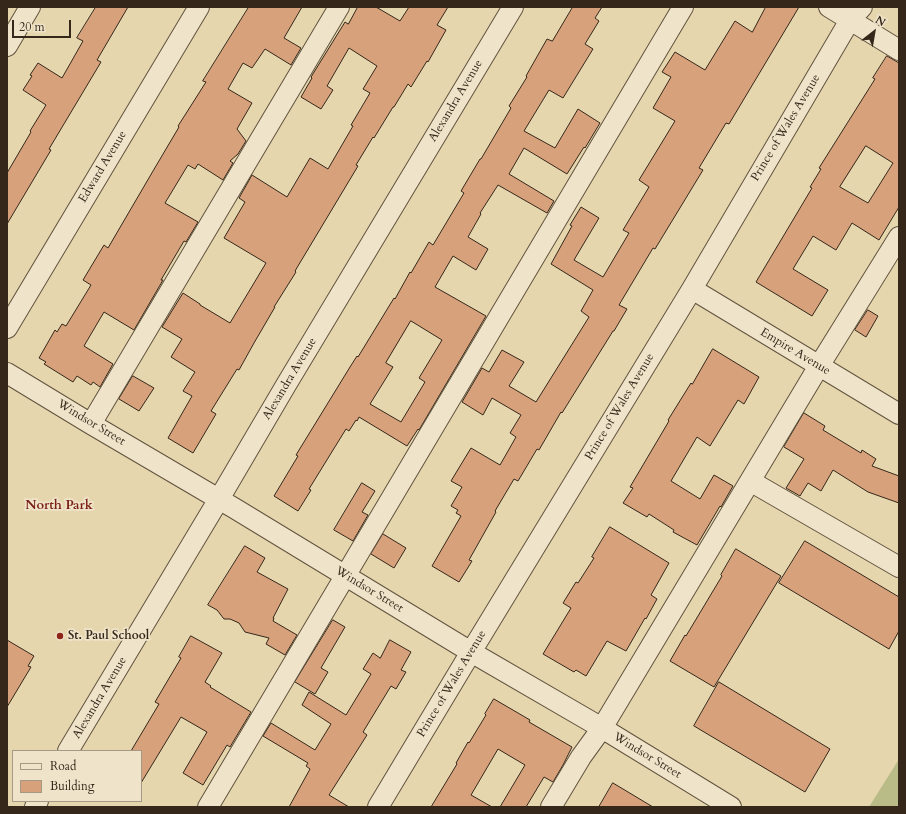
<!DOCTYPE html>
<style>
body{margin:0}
#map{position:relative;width:906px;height:814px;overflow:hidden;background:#e6d6ad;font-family:Cardo,serif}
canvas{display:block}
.frame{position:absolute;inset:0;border:8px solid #35271a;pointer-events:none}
.legend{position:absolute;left:12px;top:750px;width:130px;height:52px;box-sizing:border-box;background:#efe4ca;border:1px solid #a59884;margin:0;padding:5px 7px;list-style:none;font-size:12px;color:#35271a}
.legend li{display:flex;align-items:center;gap:8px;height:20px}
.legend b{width:20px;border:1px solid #a59884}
.north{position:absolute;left:854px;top:12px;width:40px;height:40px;-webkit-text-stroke:3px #efe4ca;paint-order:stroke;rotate:31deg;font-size:11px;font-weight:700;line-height:16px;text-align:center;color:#35271a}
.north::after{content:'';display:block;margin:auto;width:14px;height:18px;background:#35271a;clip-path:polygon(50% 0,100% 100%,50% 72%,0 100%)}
.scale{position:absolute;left:12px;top:20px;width:59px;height:18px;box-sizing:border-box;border:2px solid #35271a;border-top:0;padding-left:5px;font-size:12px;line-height:14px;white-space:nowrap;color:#35271a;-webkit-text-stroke:3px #efe4ca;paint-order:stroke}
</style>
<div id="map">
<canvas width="906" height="814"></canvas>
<div class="frame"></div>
<ul class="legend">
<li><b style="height:5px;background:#efe4ca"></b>Road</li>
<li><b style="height:11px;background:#d6a17b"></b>Building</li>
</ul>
<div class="north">N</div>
<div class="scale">20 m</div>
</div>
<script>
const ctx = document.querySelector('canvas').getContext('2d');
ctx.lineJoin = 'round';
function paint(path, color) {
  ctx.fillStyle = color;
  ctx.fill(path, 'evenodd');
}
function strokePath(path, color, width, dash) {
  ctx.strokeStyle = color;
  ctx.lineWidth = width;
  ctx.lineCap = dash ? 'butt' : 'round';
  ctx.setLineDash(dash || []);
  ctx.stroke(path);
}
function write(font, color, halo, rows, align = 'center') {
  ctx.font = font + ' Cardo,serif';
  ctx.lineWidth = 3.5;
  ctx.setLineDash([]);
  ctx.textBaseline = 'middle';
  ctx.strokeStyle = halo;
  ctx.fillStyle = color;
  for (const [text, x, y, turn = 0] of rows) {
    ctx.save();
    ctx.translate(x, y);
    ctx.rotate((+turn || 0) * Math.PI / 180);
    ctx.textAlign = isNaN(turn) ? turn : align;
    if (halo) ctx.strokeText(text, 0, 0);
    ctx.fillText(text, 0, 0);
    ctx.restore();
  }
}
const green = new Path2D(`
 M 899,759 L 899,807 L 869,807 Z`);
const building = new Path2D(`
 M 96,7 L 128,7 L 97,60 L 101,62 L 49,149 L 51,150 L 7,224 L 7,173 L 31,132 L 30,131 L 46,105 L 23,90 L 32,76 L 30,75 L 38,63 L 62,78 L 83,41 L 77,38 Z
 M 249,7 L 302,7 L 284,38 L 301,48 L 291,65 L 265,49 L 252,68 L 243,63 L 228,89 L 252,103 L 237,129 L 246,141 L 238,154 L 230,161 L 233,163 L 223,180 L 198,164 L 195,169 L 188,165 L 165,203 L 198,222 L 186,242 L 184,241 L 161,280 L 163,280 L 134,330 L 104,312 L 84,346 L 113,364 L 100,387 L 93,382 L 91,385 L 77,376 L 73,382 L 44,364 L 46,362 L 39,358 L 55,330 L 57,332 L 62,324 L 66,326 L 91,285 L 83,280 L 104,245 L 108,248 L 153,171 L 179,127 L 178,126 L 206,82 L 203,81 Z
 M 358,7 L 376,7 L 400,21 L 409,7 L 448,7 L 437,25 L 446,30 L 428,62 L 427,61 L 411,87 L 408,84 L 394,107 L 393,107 L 374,138 L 373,137 L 356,165 L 358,166 L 295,271 L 296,272 L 274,307 L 275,307 L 254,343 L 239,370 L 237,369 L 211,411 L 216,414 L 193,453 L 168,438 L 192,396 L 183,391 L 195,372 L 171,357 L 182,339 L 162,327 L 183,293 L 200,304 L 200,305 L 230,323 L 266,263 L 224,238 L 245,202 L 239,198 L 252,175 L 287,197 L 310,158 L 328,169 L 353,126 L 351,125 L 370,93 L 363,89 L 377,66 L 349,48 L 327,86 L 333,90 L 321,109 L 301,97 L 312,78 L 311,77 L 345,22 L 348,24 Z
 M 573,7 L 602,7 L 595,18 L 599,21 L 585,44 L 593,49 L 563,98 L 549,90 L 524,131 L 555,148 L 578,109 L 600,123 L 585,148 L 584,147 L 567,174 L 524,148 L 509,174 L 554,201 L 547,213 L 498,185 L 480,213 L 481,214 L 468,237 L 488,249 L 476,270 L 453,256 L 435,287 L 486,316 L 419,430 L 418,429 L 407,446 L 359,417 L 357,421 L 356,420 L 349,431 L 346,429 L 309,489 L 311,490 L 298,511 L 274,496 L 298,456 L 296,455 L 350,367 L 357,356 L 358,357 L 394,298 L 395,299 L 410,272 L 411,273 L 429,242 L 433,245 L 464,193 L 461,191 L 480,159 L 481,159 L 511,108 L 509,106 L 527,77 L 526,76 L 547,39 L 552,41 ZM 411,321 L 442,340 L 419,378 L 425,382 L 401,422 L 370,404 L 393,367 L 386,363 Z
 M 766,7 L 799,7 L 729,124 L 726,123 L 699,168 L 703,170 L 655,249 L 653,248 L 619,305 L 627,309 L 614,331 L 613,331 L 562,413 L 561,412 L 539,450 L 537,449 L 518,481 L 514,479 L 495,511 L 496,512 L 469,560 L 472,561 L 459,582 L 432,566 L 461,516 L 456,513 L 458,510 L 451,506 L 462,487 L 451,481 L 471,448 L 500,465 L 516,437 L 510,433 L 521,415 L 492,398 L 483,415 L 462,402 L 482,368 L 489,372 L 502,350 L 524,362 L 509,386 L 536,402 L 589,317 L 581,311 L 593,290 L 551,264 L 572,226 L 570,225 L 581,207 L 599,218 L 574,260 L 603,277 L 629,233 L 623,230 L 649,187 L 639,180 L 675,121 L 653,108 L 671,77 L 662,72 L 675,52 L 705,70 L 735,21 L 752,32 Z
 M 887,56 L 899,63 L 899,207 L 879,240 L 852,223 L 836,250 L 813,236 L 793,269 L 828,290 L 812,316 L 756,282 L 812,188 L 810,187 L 821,169 L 819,168 L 875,79 L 873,78 ZM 866,146 L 893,163 L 868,203 L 840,187 Z
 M 868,310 L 878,316 L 866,337 L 855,330 Z
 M 713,349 L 759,377 L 744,404 L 738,400 L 710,446 L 697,437 L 671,481 L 700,499 L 714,475 L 733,486 L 721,507 L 720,506 L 697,545 L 673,532 L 674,530 L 649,514 L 647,517 L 623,503 L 633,488 L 630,487 L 669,421 L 668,420 L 691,383 L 692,384 Z
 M 133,376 L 154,388 L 139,411 L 119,399 Z
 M 804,413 L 825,426 L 823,430 L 861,453 L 862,450 L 876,459 L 872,466 L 899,476 L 899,503 L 868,492 L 833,470 L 821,491 L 808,483 L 800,496 L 786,488 L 804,459 L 784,447 Z
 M 362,483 L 375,491 L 362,512 L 368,515 L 353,541 L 334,530 Z
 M 610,527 L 669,563 L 651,595 L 657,599 L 646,619 L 645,618 L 626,651 L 607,641 L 586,676 L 576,670 L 574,672 L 543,654 L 571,608 L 563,603 L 576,582 L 578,583 L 594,558 L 592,557 Z
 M 383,534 L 406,548 L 394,568 L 371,554 Z
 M 805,541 L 899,597 L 899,631 L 889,649 L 779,583 Z
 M 245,546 L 265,558 L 257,572 L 288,589 L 273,618 L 274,618 L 273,621 L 297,635 L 285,655 L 266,644 L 269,638 L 245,632 L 239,623 L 230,619 L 224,619 L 217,610 L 208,605 Z
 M 736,549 L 781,576 L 714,687 L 670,661 L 685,635 L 686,636 L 722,576 L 721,575 Z
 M 333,620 L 345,627 L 321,668 L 328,672 L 315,694 L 295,682 Z
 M 191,636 L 222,653 L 205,682 L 211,686 L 210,687 L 251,712 L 230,747 L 227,745 L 203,785 L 183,773 L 207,732 L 181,717 L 141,783 L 141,751 L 131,751 L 159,704 L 155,702 L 181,658 L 179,657 Z
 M 7,640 L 34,656 L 28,666 L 31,667 L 7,707 Z
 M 390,640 L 411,652 L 401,670 L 406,672 L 396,689 L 391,686 L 363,732 L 367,735 L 329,795 L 349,807 L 289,807 L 310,769 L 306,766 L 308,763 L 263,736 L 271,723 L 315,750 L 331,724 L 302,705 L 309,692 L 346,715 L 371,674 L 363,669 L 373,653 L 380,658 Z
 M 719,682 L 830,749 L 805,792 L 694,726 Z
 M 494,699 L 530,720 L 529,722 L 572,747 L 563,765 L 553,782 L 544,777 L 526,807 L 500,807 L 525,765 L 498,749 L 471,795 L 492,807 L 431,807 L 457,764 L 456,763 L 468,742 L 469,743 L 486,715 L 485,714 Z
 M 613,783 L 653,807 L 599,807 Z`);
const minor = new Path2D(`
 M 829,7 L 899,50
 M 7,46 L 30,7
 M 692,289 L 899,414
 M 7,328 L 199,7
 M 7,373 L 91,424 L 234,508 L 471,652 L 602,728 L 731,807
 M 91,424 L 339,7
 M 750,481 L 899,567
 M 68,751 L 219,499 L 286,385 L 513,7
 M 35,807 L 38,801
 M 208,807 L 683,7
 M 378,807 L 471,652 L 692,289 L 850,20 L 862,7
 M 551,807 L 581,757 L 602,728 L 819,366 L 899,237`);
const markers = [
 [60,636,4,"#8f2418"]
];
const streetNames = [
 ["Alexandra Avenue",456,101,-59],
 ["Prince of Wales Avenue",786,128,-59],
 ["Edward Avenue",103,167,-59],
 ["Empire Avenue",795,352,31],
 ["Alexandra Avenue",290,379,-59],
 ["Prince of Wales Avenue",620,407,-59],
 ["Windsor Street",91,423,31],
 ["Windsor Street",369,590,31],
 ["Prince of Wales Avenue",452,684,-59],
 ["Alexandra Avenue",100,698,-59],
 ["Windsor Street",647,756,31]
];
const poiNames = [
 ["St. Paul School",68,636]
];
const neighbourhoodNames = [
 ["North Park",59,506]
];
paint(green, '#b9bc86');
paint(building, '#d6a17b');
strokePath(building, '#35271a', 1);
strokePath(minor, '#61533f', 22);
strokePath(minor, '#efe4ca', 20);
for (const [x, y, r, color] of markers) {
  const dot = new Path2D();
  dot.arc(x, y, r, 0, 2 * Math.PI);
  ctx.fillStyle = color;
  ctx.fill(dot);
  strokePath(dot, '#efe4ca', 1.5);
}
write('12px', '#35271a', '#efe4ca', streetNames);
write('bold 12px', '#35271a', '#efe4ca', poiNames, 'left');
write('bold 13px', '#7a1f14', '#efe4ca', neighbourhoodNames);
</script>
